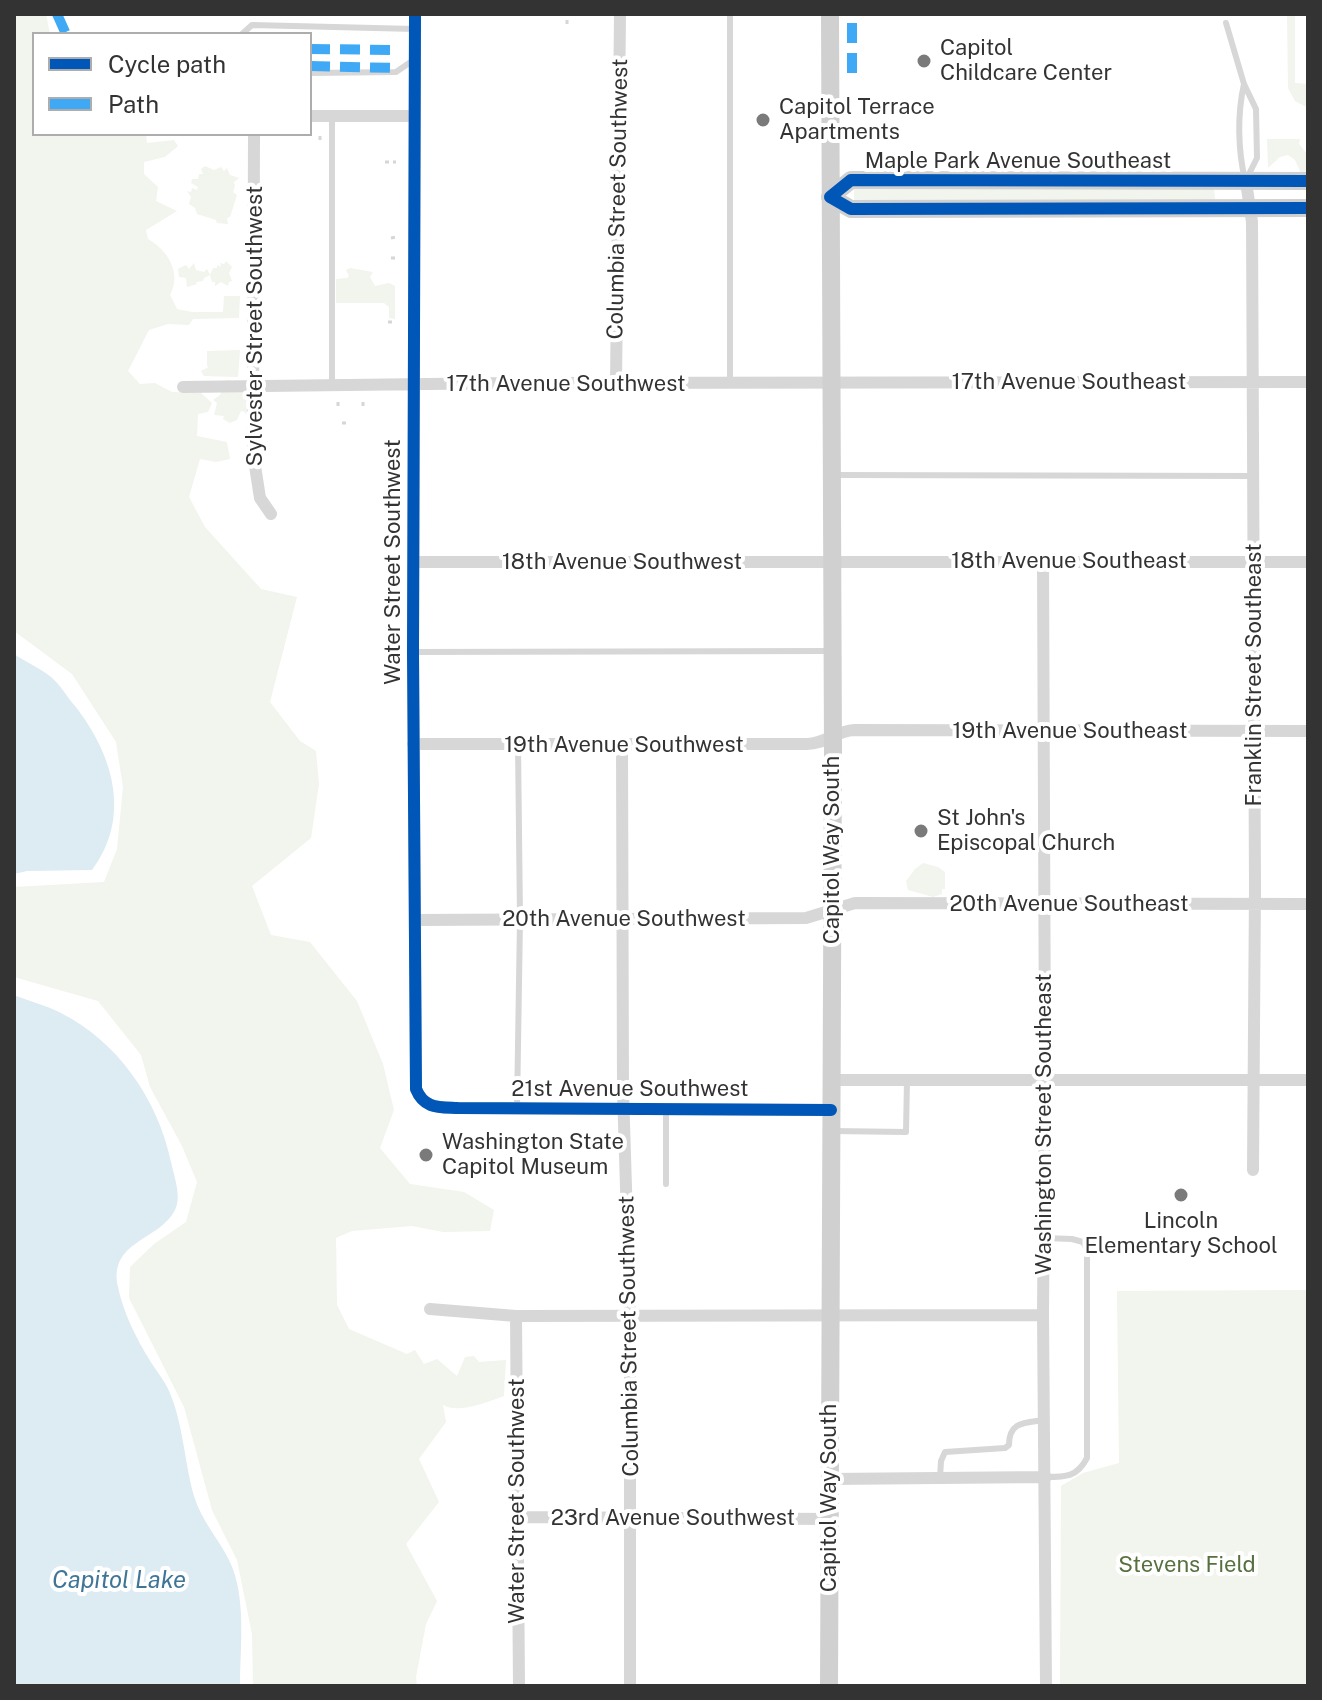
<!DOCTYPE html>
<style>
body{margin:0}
#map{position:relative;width:1322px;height:1700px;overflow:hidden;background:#fff;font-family:"Public Sans",sans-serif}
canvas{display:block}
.frame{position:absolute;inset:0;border:16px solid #333;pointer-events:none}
.legend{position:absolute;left:32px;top:32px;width:280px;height:104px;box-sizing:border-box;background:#fff;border:2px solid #adadad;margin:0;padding:10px 14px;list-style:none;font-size:24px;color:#333}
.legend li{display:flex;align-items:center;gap:16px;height:40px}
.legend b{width:40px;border:2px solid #adadad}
</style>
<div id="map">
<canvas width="1322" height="1700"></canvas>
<div class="frame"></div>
<ul class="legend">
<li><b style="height:10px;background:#0057b8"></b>Cycle path</li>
<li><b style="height:10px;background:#3fa9f5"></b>Path</li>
</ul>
</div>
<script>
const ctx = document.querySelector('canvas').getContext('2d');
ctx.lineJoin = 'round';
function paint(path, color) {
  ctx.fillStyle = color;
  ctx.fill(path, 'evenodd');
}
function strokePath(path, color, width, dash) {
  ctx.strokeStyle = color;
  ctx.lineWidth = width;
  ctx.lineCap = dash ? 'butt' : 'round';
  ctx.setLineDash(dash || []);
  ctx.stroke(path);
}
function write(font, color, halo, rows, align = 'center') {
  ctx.font = font + ' "Public Sans",sans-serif';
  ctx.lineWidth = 8;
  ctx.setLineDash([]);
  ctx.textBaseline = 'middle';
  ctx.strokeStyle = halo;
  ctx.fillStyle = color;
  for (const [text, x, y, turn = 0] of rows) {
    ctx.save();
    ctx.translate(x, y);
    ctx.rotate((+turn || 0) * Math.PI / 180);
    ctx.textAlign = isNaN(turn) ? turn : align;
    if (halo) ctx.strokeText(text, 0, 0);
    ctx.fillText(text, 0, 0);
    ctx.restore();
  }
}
const green = new Path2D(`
 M 14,14 L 46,14 L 50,34 L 34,34 L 34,134 L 146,134 L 147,143 L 174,140 L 178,146 L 165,157 L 144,162 L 144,174 L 158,187 L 156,201 L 177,211 L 146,230 L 148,239 C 168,250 182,274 170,295 L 177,309 L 192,312 L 223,312 L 224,296 L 240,296 L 239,318 L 193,319 L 189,325 L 168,324 L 149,330 L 128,371 L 140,384 L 155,383 L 172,392 L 201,393 L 212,403 L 208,412 L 198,414 L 197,436 L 227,442 L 230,459 L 216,462 L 200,459 L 189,497 L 205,527 L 261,589 L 297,597 L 270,702 L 300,741 L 316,751 L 319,784 L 311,838 L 252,886 L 271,935 L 310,942 L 357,1001 L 383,1064 L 394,1110 L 380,1148 L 410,1184 L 464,1192 L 494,1210 L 490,1231 L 443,1232 L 412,1226 L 352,1231 L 336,1238 L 337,1305 L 349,1329 L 407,1354 L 415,1350 L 424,1364 L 437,1359 L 457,1376 L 465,1357 L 474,1356 L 479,1362 L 506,1360 L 504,1396 C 488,1402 458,1414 443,1405 L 446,1422 L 419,1459 L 439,1502 L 406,1544 L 437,1601 L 426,1624 L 416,1677 L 417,1686 L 253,1686 L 252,1634 L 237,1560 L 212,1510 L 184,1407 L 129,1298 L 130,1267 L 154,1244 L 186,1222 L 197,1182 L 182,1146 L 150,1087 L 141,1055 L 98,1001 L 14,977 L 14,887 L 104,882 L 117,849 L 123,787 L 116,742 L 72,674 L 14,631 Z
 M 1287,14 L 1295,14 L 1295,83 L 1308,84 L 1308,108 L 1295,101 L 1288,88 Z
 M 1267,139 L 1300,139 L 1299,144 L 1308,155 L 1308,173 L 1298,173 L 1300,171 L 1295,160 L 1288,155 L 1280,157 L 1268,168 Z
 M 205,166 L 214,170 L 221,167 L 224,171 L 227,168 L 230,175 L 239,178 L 234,182 L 235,186 L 233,192 L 237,195 L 230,217 L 227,218 L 228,224 L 217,223 L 216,220 L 197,214 L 195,208 L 189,204 L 191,197 L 187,191 L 191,192 L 192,188 L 197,190 L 198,187 L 191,183 L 192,179 L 198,179 L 199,174 L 203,174 L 201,169 Z
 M 1214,187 L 1215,201 L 854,203 L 854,190 Z
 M 226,261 L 232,267 L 229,273 L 232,281 L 229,282 L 228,286 L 221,282 L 215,286 L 215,282 L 212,282 L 210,275 L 204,278 L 203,281 L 196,282 L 197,284 L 187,287 L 186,278 L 179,277 L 178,269 L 186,265 L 189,269 L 194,263 L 196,270 L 204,272 L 207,269 L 210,275 L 213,268 L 217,268 L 217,265 L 221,267 L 220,263 L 224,264 Z
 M 350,268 L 373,272 L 370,277 L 375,286 L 389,283 L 395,286 L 395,319 L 389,318 L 389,307 L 384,303 L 336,303 L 336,279 L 347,278 L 349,276 L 346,270 Z
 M 240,350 L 238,377 L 204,376 L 201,371 L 209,367 L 207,366 L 207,351 Z
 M 229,380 L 250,390 L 251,414 L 247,418 L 245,412 L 241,411 L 237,420 L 230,423 L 223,419 L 224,416 L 214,415 L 217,403 L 213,400 L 220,395 L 226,381 Z
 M 923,863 L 938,867 L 945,872 L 945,889 L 942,889 L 942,894 L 933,897 L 908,890 L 906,881 L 915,869 Z
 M 1308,1290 L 1308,1686 L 1060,1686 L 1061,1486 L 1083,1473 L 1119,1463 L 1117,1291 Z`);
const water = new Path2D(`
 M 14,654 C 26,662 40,668 51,677 C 60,684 67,697 75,706 C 113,754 132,817 92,870 L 27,871 L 14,874 Z
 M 14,995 C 29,1001 45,1005 59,1012 C 118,1041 158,1100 171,1162 C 174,1176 182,1197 175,1210 C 159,1241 108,1241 118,1287 C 123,1312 136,1338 149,1359 C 156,1371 167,1383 171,1396 C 183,1425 185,1465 194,1496 C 201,1520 218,1538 229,1560 C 247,1596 240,1647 240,1686 L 14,1686 Z`);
const path = new Path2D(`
 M 981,14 L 1050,14
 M 567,20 L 567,24
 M 320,140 L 320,134
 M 385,162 L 396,162
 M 391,238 L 396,237
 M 391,258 L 396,258
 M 388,322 L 396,322
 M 338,402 L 338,408
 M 363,402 L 363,408
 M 342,423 L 346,423`);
const lane = new Path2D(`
 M 730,14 L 730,382
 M 1226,23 L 1244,84 L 1256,109 L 1257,158 L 1248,176
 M 242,34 L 252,25 L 415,29
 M 310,73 L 396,72 L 415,59
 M 1244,84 C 1237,115 1238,150 1245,180
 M 332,116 L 332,385
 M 834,475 L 1254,476
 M 413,652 L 829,651
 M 517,1109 L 520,919 L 518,745
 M 666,1109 L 666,1184
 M 833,1131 L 906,1132 L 907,1080
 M 1044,1238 L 1072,1239 L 1083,1242 L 1087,1250 L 1087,1458 C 1077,1477 1066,1477 1046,1477
 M 940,1478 L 941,1461 L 945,1452 L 1005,1448 L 1009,1445 C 1009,1421 1025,1423 1045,1420`);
const street = new Path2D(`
 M 415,14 L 413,652 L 416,1089 C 424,1109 439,1107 458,1108 L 831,1110
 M 310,116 L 414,116
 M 254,134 L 253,453 L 260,498 L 271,514
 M 1246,182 L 1252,222 L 1255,887 L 1253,1170
 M 616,384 L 620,14
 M 183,387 L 510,383 L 1308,382
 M 414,562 L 1308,562
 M 1043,562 L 1045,1061 L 1043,1315 L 1046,1686
 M 413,744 L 807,744 C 825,744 836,731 854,730 L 1308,731
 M 622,746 L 623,1091 L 630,1316 L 630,1686
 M 415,920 L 806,918 L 855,903 L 1308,904
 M 831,1080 L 1308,1080
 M 430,1309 L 516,1316 L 1043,1315
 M 516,1316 L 519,1686
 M 829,1479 L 1046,1477
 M 517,1517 L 830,1519`);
const secondary = new Path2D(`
 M 830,197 L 851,180 L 1308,181
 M 830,197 L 851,209 L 1308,208
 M 829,1686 L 833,751 L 830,14`);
const quiet = new Path2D(`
 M 57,14 L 66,34
 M 310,49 L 396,50
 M 310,66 L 396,68
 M 852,73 L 852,23`);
const cycleway = new Path2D(`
 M 415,14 L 413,652 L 416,1089 C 424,1109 439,1107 458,1108 L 831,1110
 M 1308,181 L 851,180 L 830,197 L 851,209 L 1308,208`);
const markers = [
 [924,61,8,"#7a7a7a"],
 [763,120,8,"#7a7a7a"],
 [921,831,8,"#7a7a7a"],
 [426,1155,8,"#7a7a7a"],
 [1181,1195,8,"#7a7a7a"]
];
const poiNames = [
 ["Capitol",940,48],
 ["Childcare Center",940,73],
 ["Capitol Terrace",779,107],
 ["Apartments",779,132],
 ["St John's",937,818],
 ["Episcopal Church",937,843],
 ["Washington State",442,1142],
 ["Capitol Museum",442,1167],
 ["Lincoln",1181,1221,"center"],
 ["Elementary School",1181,1246,"center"]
];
const streetNames = [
 ["Maple Park Avenue Southeast",1018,161],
 ["Columbia Street Southwest",618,199,-89],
 ["Sylvester Street Southwest",255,326,-90],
 ["17th Avenue Southeast",1069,382],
 ["17th Avenue Southwest",566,384],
 ["18th Avenue Southeast",1069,561],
 ["Water Street Southwest",393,562,-90],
 ["18th Avenue Southwest",622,562],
 ["Franklin Street Southeast",1254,675,-90],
 ["19th Avenue Southeast",1070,731],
 ["19th Avenue Southwest",624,745],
 ["Capitol Way South",832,850,-90],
 ["20th Avenue Southeast",1069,904],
 ["20th Avenue Southwest",624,919],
 ["21st Avenue Southwest",630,1089],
 ["Washington Street Southeast",1044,1124,-90],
 ["Columbia Street Southwest",629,1336,-91],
 ["Capitol Way South",829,1498,-90],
 ["Water Street Southwest",517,1501,-90],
 ["23rd Avenue Southwest",673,1518]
];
const parkNames = [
 ["Stevens Field",1187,1565]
];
const waterNames = [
 ["Capitol Lake",119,1581]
];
paint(green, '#f1f5ed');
paint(water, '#ddebf3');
strokePath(path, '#d6d6d6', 3, [4, 4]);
strokePath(lane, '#d7d7d7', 6);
strokePath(street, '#d7d7d7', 12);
strokePath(secondary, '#d0d0d0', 18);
strokePath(quiet, '#3fa9f5', 10, [20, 10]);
strokePath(cycleway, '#0057b8', 12);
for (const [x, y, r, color] of markers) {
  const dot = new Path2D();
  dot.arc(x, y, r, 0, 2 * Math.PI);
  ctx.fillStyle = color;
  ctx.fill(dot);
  strokePath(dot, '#fff', 3);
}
write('22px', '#333', '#fff', poiNames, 'left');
write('22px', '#333', '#fff', streetNames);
write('22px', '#56703f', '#fff', parkNames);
write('italic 24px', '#3f7597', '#fff', waterNames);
</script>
